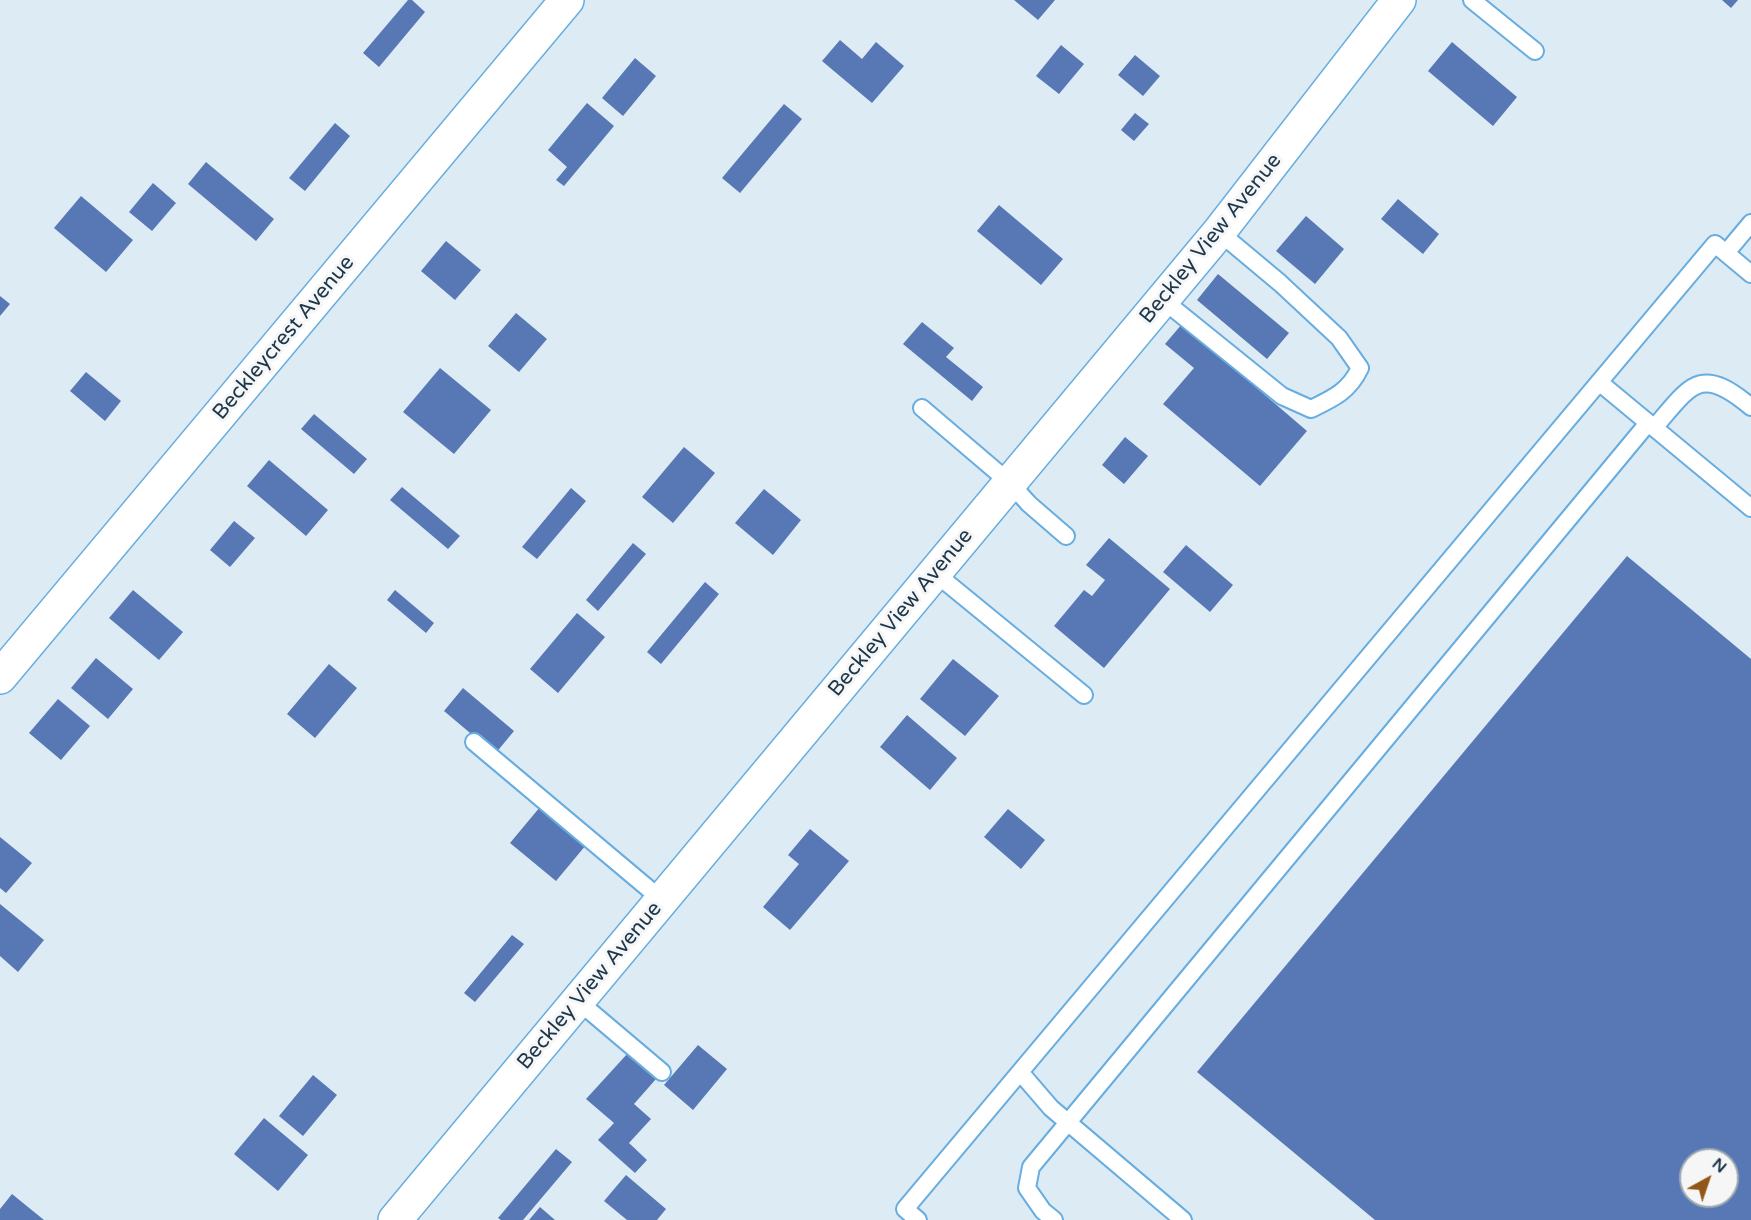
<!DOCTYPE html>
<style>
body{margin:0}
#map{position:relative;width:1751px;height:1220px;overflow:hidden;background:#ddebf5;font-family:"Varela Round",sans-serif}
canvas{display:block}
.north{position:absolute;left:1679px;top:1148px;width:60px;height:60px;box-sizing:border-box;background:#f6f6f6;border:2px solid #9eaab2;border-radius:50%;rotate:40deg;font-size:16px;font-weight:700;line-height:24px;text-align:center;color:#1b374c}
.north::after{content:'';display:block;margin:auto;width:21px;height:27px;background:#925716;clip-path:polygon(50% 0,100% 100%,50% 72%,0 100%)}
</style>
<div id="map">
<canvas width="1751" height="1220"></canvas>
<div class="north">N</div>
</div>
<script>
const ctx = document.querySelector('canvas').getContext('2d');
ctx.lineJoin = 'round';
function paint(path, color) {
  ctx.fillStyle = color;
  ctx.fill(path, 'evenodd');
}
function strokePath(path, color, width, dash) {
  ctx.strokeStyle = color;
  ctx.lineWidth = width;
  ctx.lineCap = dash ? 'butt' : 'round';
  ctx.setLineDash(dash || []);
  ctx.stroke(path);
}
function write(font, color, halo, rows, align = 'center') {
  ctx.font = font + ' "Varela Round",sans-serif';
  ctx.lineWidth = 6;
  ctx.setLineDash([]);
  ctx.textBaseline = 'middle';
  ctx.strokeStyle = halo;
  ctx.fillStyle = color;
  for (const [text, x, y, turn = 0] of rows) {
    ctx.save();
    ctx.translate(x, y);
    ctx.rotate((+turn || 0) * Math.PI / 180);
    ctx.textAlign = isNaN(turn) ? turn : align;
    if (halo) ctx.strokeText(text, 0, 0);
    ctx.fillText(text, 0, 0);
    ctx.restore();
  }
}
const building = new Path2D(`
 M 408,0 L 412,0 L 425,12 L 379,67 L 363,53 Z
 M 1014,0 L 1055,0 L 1038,20 Z
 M 1722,0 L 1738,0 L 1731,8 Z
 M 840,40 L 862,59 L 876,42 L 904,66 L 872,103 L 822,61 Z
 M 1452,42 L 1517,97 L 1493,126 L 1428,71 Z
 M 1061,45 L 1084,64 L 1059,94 L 1036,76 Z
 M 1135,55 L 1160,76 L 1143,96 L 1118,75 Z
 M 635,58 L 656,76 L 623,116 L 602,98 Z
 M 587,103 L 614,126 L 564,186 L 556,180 L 567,167 L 548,150 Z
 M 784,104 L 802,119 L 740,193 L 722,178 Z
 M 1135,113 L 1149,124 L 1134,141 L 1121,130 Z
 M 335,123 L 350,136 L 305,191 L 289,178 Z
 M 206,162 L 274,219 L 256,241 L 188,184 Z
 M 153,183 L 176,203 L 152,231 L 129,212 Z
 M 81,196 L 133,240 L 106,272 L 54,228 Z
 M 1398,199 L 1439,234 L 1423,254 L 1381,219 Z
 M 999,205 L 1063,259 L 1041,285 L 977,231 Z
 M 1306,216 L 1344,249 L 1315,284 L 1276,251 Z
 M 446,241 L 481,270 L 455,300 L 421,271 Z
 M 1218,274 L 1289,333 L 1267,359 L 1197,300 Z
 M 0,296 L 10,304 L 0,316 Z
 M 516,313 L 547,339 L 519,372 L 488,346 Z
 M 922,322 L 954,348 L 946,357 L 983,387 L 972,401 L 903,344 Z
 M 1182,324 L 1307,431 L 1260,486 L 1163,404 L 1194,368 L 1165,344 Z
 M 440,368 L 491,410 L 454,454 L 403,412 Z
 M 86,372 L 121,401 L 105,421 L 70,391 Z
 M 314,414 L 367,459 L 354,474 L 301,429 Z
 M 1125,437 L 1148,456 L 1124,484 L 1102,465 Z
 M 684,447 L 715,473 L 673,523 L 642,497 Z
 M 269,460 L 328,510 L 306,536 L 247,486 Z
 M 402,487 L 460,536 L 448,549 L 390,500 Z
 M 571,488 L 586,501 L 537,559 L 522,547 Z
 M 764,489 L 801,520 L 773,555 L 735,523 Z
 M 234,521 L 255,538 L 230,567 L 210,550 Z
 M 1109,538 L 1170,589 L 1104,668 L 1054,626 L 1084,590 L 1092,596 L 1105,580 L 1086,565 Z
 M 633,543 L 646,554 L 598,611 L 586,600 Z
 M 1186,545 L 1233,585 L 1210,612 L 1163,572 Z
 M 1627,556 L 1751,659 L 1751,1220 L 1375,1220 L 1197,1072 ZM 1691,1160 L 1727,1160 L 1727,1196 L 1691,1196 Z
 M 705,582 L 719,594 L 661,664 L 647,652 Z
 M 133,590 L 183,632 L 159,660 L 109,618 Z
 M 395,590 L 434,623 L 426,633 L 387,600 Z
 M 577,613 L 605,637 L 558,693 L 530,669 Z
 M 96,658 L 133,689 L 108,719 L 71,688 Z
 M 953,659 L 999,696 L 965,736 L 920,699 Z
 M 329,664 L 357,688 L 315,738 L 287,714 Z
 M 463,688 L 514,731 L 495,754 L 444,711 Z
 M 58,699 L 90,726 L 61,760 L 29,733 Z
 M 907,715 L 957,758 L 930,790 L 880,747 Z
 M 540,807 L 586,845 L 556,881 L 510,843 Z
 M 1008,809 L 1045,840 L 1021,869 L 984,837 Z
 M 810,829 L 849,861 L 790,930 L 763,907 L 799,864 L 788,855 Z
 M 0,837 L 32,863 L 6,893 L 0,888 Z
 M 0,904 L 44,940 L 18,972 L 0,956 Z
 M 512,935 L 524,944 L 475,1002 L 464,993 Z
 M 698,1045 L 727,1069 L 693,1110 L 664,1085 Z
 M 628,1053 L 656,1079 L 634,1104 L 651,1119 L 629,1143 L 647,1160 L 635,1173 L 598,1140 L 614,1123 L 586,1099 Z
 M 313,1075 L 337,1095 L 303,1136 L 279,1116 Z
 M 264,1118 L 308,1155 L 278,1191 L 234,1154 Z
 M 556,1149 L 572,1162 L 523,1220 L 501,1220 L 498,1218 Z
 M 626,1175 L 666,1209 L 657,1220 L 627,1220 L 604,1201 Z
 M 12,1194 L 44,1220 L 0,1220 L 0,1209 Z
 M 540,1207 L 555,1220 L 529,1220 Z`);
const service = new Path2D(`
 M 1472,0 L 1535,51
 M 1726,253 L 1751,223
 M 1163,300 L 1282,396 L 1311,409 C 1334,398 1349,391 1360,368 L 1339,338 L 1280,283 L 1219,232
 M 1599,382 L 1751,508
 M 922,408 L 1010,483 L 1029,504 L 1066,536
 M 1654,428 C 1691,385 1700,364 1751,407
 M 935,573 L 1084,695
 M 474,742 L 662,900
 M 578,1001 L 662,1072
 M 1020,1072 L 1051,1108 L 1183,1220
 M 918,1220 L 905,1209 L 1715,244 L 1751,274
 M 1054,1220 L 1043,1211 L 1027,1188 L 1031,1167 L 1648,423`);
const minor = new Path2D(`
 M 0,677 L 567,0
 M 395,1220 L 1219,232 L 1399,0`);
const streetNames = [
 ["Beckley View Avenue",1211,239,-51],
 ["Beckleycrest Avenue",284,338,-50],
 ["Beckley View Avenue",901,613,-50],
 ["Beckley View Avenue",590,986,-50]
];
paint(building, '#5778b5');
strokePath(service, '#68addf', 20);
strokePath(minor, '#68addf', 36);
strokePath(service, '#fff', 16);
strokePath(minor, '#fff', 33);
write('21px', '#1b374c', '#f6f6f6', streetNames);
</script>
